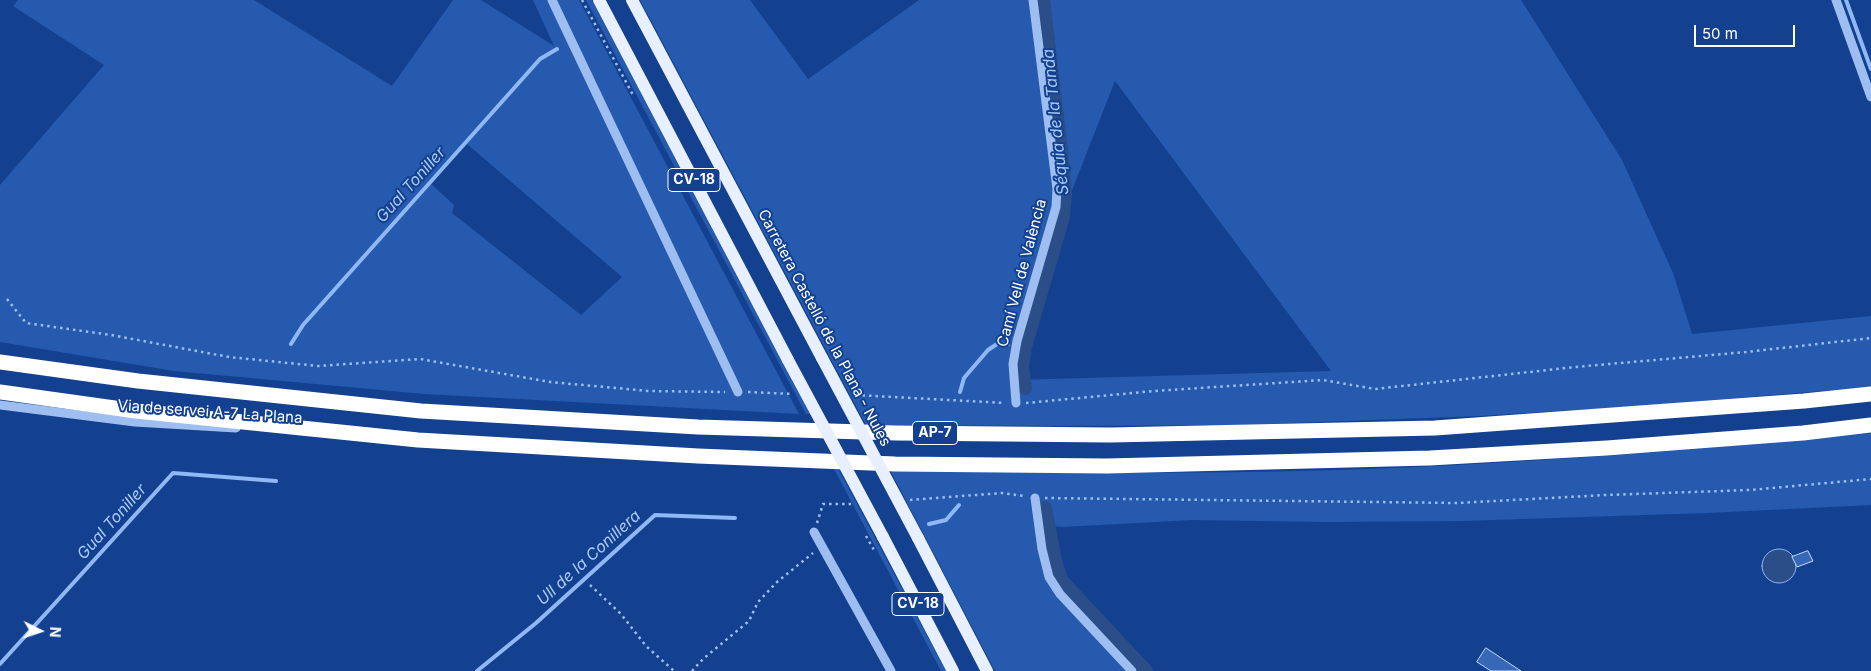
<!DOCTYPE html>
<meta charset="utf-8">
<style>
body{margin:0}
#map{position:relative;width:1871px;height:671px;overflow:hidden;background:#134190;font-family:Inter,sans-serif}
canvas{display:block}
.north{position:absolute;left:15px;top:606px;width:50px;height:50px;-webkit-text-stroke:4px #134190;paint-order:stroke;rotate:94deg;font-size:14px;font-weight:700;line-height:20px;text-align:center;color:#fff}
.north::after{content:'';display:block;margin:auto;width:18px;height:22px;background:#fff;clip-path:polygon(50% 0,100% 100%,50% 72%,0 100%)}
.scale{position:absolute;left:1694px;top:25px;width:101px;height:22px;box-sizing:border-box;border:2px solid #fff;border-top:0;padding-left:6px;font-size:15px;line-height:18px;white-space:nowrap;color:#fff;-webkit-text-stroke:4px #134190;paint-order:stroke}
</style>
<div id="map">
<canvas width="1871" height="671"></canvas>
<div class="north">N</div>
<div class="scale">50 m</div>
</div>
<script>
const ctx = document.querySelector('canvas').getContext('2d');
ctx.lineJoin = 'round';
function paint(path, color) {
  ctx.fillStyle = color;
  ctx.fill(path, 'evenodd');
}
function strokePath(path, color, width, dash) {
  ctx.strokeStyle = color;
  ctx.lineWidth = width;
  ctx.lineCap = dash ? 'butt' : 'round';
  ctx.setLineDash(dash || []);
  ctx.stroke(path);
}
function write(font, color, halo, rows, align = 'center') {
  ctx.font = font + ' Inter,sans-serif';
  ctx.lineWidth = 4;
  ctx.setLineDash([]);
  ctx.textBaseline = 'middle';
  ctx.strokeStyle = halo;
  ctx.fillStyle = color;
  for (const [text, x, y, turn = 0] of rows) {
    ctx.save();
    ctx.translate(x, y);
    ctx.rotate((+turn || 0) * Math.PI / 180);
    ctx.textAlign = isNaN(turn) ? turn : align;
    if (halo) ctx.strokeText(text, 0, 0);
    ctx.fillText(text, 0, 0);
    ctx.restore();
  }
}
const green = new Path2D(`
 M 18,0 L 254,0 L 392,86 L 453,0 L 481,0 L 554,46 L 533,0 L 579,0 L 799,414 L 424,394 L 174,371 L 0,342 L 0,185 L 104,65 L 13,6 ZM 466,140 L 467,144 L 622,277 L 581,315 L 452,213 L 454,205 L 429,182 Z
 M 586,0 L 592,0 L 811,414 L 806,414 Z
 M 640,0 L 750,0 L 808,79 L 919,0 L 1521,0 L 1622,160 L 1673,273 L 1692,334 L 1871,316 L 1871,387 L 1640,406 L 1479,416 L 1241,425 L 1062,426 L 866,425 ZM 1115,81 L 1331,371 L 1014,380 L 1016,341 L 1056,207 L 1069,198 Z
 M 1871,433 L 1871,505 L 1707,513 L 1463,521 L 1326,522 L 1191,520 L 1063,527 L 1038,525 L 1049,577 L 1131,671 L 995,671 L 890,470 C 1057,473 1226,475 1393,468 C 1553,461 1712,449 1871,433 Z
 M 834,469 L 839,470 L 946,671 L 941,671 Z`);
const water = new Path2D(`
 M1762 566a17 17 0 1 1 34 0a17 17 0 1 1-34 0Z`);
const stream = new Path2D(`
 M 1846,0 L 1871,69
 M 291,344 L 303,325 L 540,59 L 557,49
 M 960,392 L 964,378 L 988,350 L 997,344 L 1008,344
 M 929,524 L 946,520 L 959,505
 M 0,664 L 173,473 L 276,481
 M 477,671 L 536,623 L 655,515 L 735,518`);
const canal = new Path2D(`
 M 1025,388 L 1022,367 L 1025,347 L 1063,217 L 1065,194 L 1063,166 L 1043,0
 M 1045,508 L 1056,565 L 1062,581 L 1146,671`);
const building = new Path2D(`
 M 1808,551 L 1813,561 L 1797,567 L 1792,557 Z
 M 1486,648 L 1521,671 L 1491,671 L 1477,662 Z`);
const path = new Path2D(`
 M 582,0 L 633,95
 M 7,299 L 26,323 L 111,335 L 229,357 L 318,366 L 420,359 L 550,382 L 649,391 L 725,392
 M 748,392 L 793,394
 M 856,395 L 1005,403
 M 1026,403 L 1154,391 L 1323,380 L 1375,389 L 1575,367 L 1746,352 L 1871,338
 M 1045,498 L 1457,503 L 1606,495 L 1750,490 L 1871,479
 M 910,500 L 1002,493 L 1024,496
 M 817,523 L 823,504 L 852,504
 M 866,536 L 874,550
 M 590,585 L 621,614 L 646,646 L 674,671
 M 692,671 L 703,659 L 749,621 L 758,602 L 777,582 L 813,553`);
const minor = new Path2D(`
 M 552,0 L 738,392
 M 1836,0 L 1871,97
 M 1016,403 L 1013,364 L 1017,341 L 1056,207 L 1057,189 L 1033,0
 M 0,405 L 135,422 L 236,428
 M 1035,498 L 1042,549 L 1049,577 L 1060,594 L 1132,671
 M 814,532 L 891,671`);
const major = new Path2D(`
 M 599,0 L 788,360
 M 632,0 L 822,358
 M 883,537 L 953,671
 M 918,538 L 987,671`);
const highway = new Path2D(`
 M 0,362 L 138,381 L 421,411 L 698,427 L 896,433 L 1111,435 L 1435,428 L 1804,401 L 1871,394
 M 0,392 L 136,411 L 418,440 L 698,456 L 895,464 L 1107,466 L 1430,458 L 1607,448 L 1803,433 L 1871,425`);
const majorBridge = new Path2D(`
 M 822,358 L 918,538
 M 788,360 L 883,537`);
const shields = [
 [694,180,52],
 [935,433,45],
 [918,604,52]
];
const shieldNames = [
 ["CV-18",694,180],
 ["AP-7",935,433],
 ["CV-18",918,604]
];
const streetNames = [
 ["Camí Vell de València",1022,273,-75],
 ["Carretera Castelló de la Plana - Nules",824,328,62],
 ["Via de servei A-7 La Plana",210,412,4]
];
const waterNames = [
 ["Séquia de la Tanda",1056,122,-96],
 ["Gual Toniller",411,185,-48],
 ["Gual Toniller",112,522,-48],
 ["Ull de la Conillera",589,558,-42]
];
paint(green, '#255aaf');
paint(water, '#2b4d88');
strokePath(water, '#90b8f5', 1);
strokePath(stream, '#90b8f5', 4);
strokePath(canal, '#2b4d88', 14);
paint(building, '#3668b7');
strokePath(building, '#c5dbfc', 1);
strokePath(path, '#9ebef1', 2.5, [2.5, 4]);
strokePath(minor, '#9ebef1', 9);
strokePath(major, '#e8f0ff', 12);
strokePath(highway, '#fff', 15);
strokePath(majorBridge, '#e8f0ff', 12);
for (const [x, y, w] of shields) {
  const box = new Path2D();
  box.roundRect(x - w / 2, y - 11.5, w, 23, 4);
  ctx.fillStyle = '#134190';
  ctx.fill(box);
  strokePath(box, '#fff', 1);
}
write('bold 14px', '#fff', null, shieldNames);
write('15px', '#fff', '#134190', streetNames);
write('italic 16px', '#aac9f9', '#134190', waterNames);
</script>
